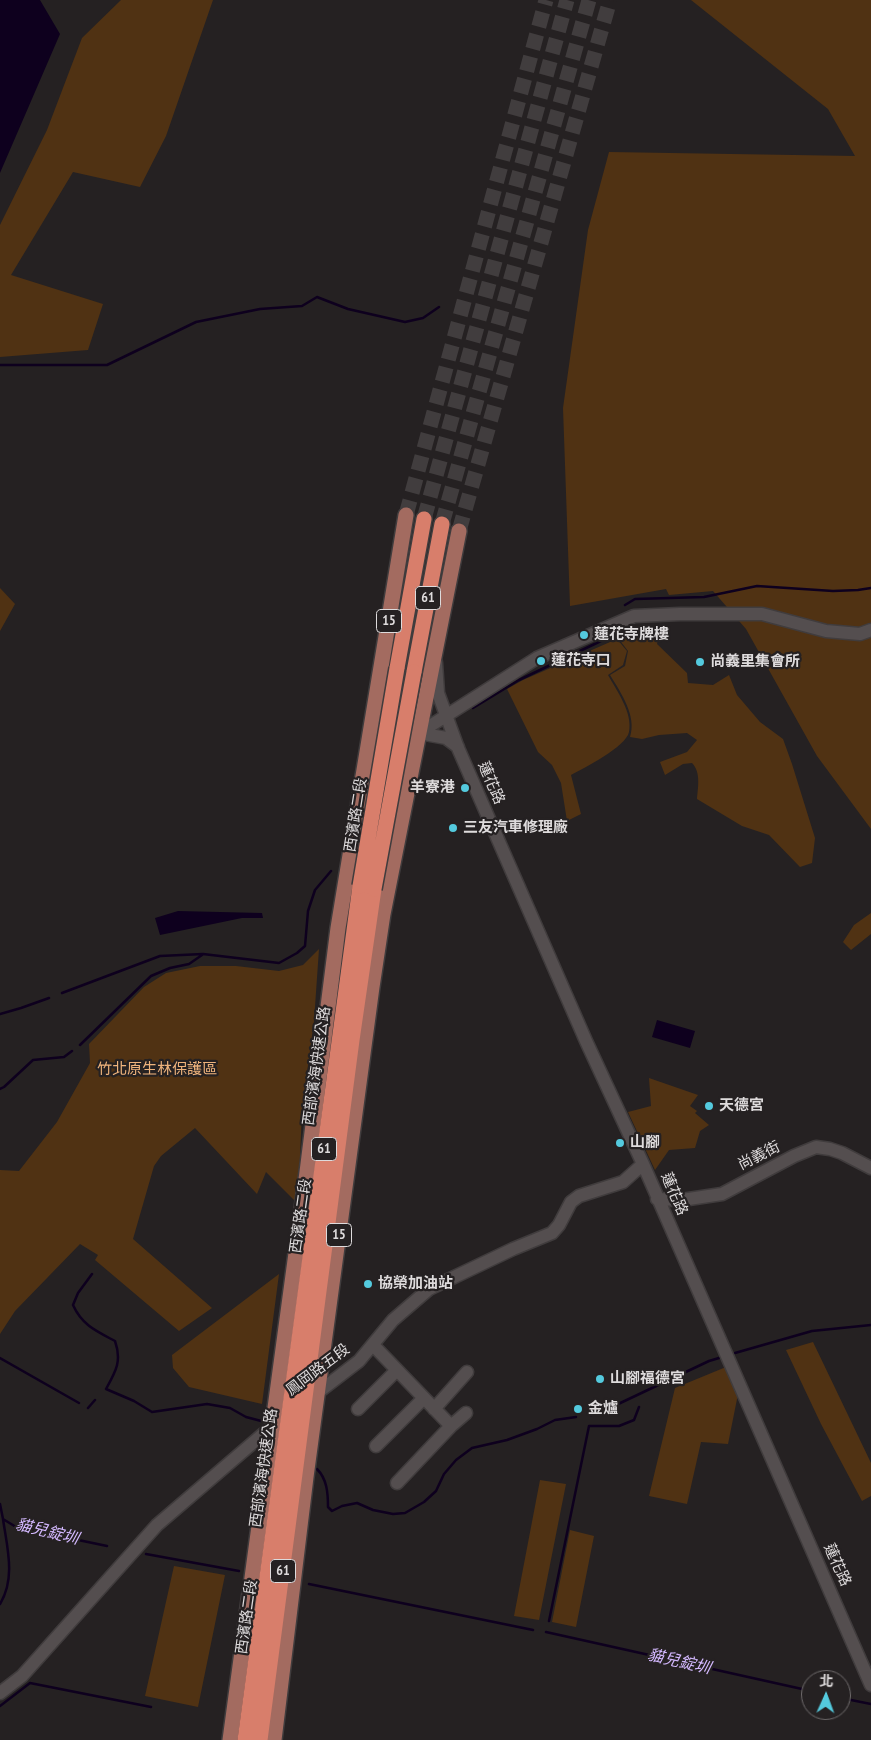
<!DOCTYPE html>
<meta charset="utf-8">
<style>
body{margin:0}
#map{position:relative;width:871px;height:1740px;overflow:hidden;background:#252122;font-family:"PT Sans Narrow","Noto Sans TC",sans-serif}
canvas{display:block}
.north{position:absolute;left:801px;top:1670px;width:50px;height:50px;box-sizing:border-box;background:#252122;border:1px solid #6f6b6c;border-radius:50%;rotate:2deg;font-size:14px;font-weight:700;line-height:20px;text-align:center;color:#dedbdc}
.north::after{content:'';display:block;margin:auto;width:18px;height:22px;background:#54cade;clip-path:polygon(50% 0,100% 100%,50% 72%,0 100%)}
</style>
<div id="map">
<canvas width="871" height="1740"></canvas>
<div class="north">北</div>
</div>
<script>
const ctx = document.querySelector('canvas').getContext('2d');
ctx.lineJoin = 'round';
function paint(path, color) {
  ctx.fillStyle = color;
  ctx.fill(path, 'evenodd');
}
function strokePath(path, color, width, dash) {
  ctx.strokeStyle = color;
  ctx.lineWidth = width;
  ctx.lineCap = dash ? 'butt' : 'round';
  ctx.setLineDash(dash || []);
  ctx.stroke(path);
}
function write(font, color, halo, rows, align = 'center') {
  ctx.font = font + ' "PT Sans Narrow","Noto Sans TC",sans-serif';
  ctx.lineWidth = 4.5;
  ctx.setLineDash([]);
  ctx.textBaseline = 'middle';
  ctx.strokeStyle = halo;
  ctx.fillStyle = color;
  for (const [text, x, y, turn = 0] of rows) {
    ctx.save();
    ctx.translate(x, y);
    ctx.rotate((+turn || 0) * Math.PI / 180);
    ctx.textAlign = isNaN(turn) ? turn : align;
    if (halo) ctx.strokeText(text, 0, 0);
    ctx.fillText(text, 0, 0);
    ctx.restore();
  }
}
const green = new Path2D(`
 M 121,0 L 213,0 L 166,136 L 140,187 L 73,172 L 11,275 L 103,304 L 88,350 L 0,357 L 0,225 L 47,130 L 82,38 Z
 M 691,0 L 871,0 L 871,829 L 817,756 L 746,629 L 713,591 L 669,595 L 666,589 L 570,606 L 563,408 L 588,230 L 609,152 L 855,156 L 828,109 Z
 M 0,588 L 15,604 L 0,631 Z
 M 633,627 L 650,627 L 658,640 L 657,644 L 687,673 L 688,683 L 713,685 L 729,675 L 737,695 L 760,722 L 783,739 L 792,764 L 815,838 L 812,863 L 800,867 L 769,835 L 742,826 L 697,799 C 698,787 701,772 692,763 L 683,764 L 665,775 L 660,762 L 687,752 L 697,740 L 687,733 L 659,735 L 642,739 L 630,737 C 637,716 621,693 610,675 L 625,666 L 628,651 L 618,638 Z
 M 617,639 L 627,651 L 623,665 L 608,675 C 617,691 633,713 629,732 C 626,747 584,768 571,775 L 581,814 L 567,821 L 561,783 L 552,765 L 538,752 L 507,689 L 523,680 Z
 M 871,913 L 871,934 L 851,950 L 843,942 L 854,925 Z
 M 319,949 L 314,1021 L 302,1110 L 298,1204 L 266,1172 L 257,1194 L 195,1128 L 161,1156 L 154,1166 L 133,1239 L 212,1308 L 179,1331 L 95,1260 L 98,1255 L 80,1244 L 15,1311 L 0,1334 L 0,1170 L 19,1171 L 57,1122 L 90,1063 L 89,1044 L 144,987 L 166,973 L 200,966 L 236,966 L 279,971 L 303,965 Z
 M 649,1078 L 698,1095 L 690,1106 L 697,1111 L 695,1113 L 709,1125 L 700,1131 L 695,1148 L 669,1150 L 655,1170 L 628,1112 L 651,1106 Z
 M 279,1274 L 262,1404 L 189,1387 L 173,1368 L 172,1355 Z
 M 813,1342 L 871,1463 L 871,1496 L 862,1501 L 821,1424 L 786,1350 Z
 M 726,1367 L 738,1394 L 728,1444 L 701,1442 L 687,1504 L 649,1496 L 675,1388 Z
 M 540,1480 L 566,1484 L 539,1620 L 514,1616 Z
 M 570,1530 L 594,1536 L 576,1627 L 552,1622 Z
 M 174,1566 L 225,1575 L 198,1707 L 145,1696 Z`);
const water = new Path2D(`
 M 0,0 L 40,0 L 60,34 L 0,173 Z
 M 178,911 L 262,913 L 263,918 L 242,918 L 160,935 L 155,918 Z
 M 657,1020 L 695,1031 L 690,1048 L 652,1037 Z`);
const stream = new Path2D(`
 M 0,365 L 107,365 L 196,322 L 260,309 L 302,306 L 317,297 L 348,309 L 405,322 L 423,318 L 439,307
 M 625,605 L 635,599 L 704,597 L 757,586 L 833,591 L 858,590 L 871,588
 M 473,708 L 519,680 L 624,630
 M 62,993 L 160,956 L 203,954 L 279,963 L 297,953 L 305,946 L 308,911 L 315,890 L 331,871
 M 0,1014 L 21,1008 L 49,998
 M 80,1045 L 151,976 L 170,968 L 189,964 L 202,955
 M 0,1089 L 4,1087 L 33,1060 L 64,1057 L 72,1051
 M 92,1274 L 78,1293 L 73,1305 C 82,1325 96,1331 115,1341 C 122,1361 116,1371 106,1389 L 134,1401 L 152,1412 L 207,1404 L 230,1408 L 246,1417 L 265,1422
 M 735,1353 L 812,1331 L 871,1325
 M 0,1358 L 79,1403
 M 88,1408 L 95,1400
 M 591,1415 L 614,1406 L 709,1361 L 719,1358
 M 317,1469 C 327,1479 328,1493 328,1507 L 332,1511 L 342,1506 L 357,1503 L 373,1510 L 393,1514 L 405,1513 L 424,1502 L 436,1491 L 444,1474 L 456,1460 L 472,1448 L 507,1440 L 537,1429 L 555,1420 L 576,1417
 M 0,1504 L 3,1519 L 16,1527 L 107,1546
 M 146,1554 L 239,1571
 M 309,1584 L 533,1630
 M 0,1604 C 16,1578 7,1547 3,1519
 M 549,1621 L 589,1426 L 619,1426 L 634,1420 L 639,1407
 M 546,1632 L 811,1691
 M 841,1698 L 871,1704
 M 0,1706 L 30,1683 L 151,1707`);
const majorTunnel = new Path2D(`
 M 406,515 L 546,0
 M 459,531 L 610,0`);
const highwayTunnel = new Path2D(`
 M 424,519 L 567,0
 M 442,524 L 589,0`);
const minor = new Path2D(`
 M 436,663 L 438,693 L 458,748 L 586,1041 L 643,1164 L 871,1685
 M 378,728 L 419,733 L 537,658 L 634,616 L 680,614 L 762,614 L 826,631 L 860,634 L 871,630
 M 419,733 L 446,738 L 458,747
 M 657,1199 L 682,1200 L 722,1194 L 794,1156 L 816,1147 L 830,1149 L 842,1153 L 871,1168
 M 373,1345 L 451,1426 L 466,1413
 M 312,1397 L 359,1361 L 393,1320 L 429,1289 L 513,1249 L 552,1233 L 559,1225 L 571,1202 L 579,1196 L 623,1182 L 643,1164
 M 358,1409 L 397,1370
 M 434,1409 L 467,1372
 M 376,1446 L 424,1398
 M 397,1483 L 451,1426
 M 0,1693 L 22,1676 L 157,1525 L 276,1423`);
const major = new Path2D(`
 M 230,1740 L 307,1172 L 338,928 L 406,515
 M 274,1740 L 306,1477 L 372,987 L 383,914 L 459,531`);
const highway = new Path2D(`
 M 397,668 L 424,519
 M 414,672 L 442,524
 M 245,1740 L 360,886
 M 260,1740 L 352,1040 L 374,889`);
const highwayBridge = new Path2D(`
 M 360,886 L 397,668
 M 374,889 L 414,672`);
const markers = [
 [584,635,5,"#54cade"],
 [541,661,5,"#54cade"],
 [700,662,5,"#54cade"],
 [465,788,5,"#54cade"],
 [453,828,5,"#54cade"],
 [709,1106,5,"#54cade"],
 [620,1143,5,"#54cade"],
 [368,1284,5,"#54cade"],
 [600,1379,5,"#54cade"],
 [578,1409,5,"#54cade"]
];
const shields = [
 [428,598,25],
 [389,621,25],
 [324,1149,25],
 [339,1235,25],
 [283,1571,25]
];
const shieldNames = [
 ["61",428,598],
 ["15",389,621],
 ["61",324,1149],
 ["15",339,1235],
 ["61",283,1571]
];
const poiNames = [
 ["蓮花寺牌樓",594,635],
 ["蓮花寺口",551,661],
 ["尚義里集會所",710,662],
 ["羊寮港",455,788,"right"],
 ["三友汽車修理廠",463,828],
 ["天德宮",719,1106],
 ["山腳",630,1143],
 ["協榮加油站",378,1284],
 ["山腳福德宮",610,1379],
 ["金爐",588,1409]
];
const streetNames = [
 ["蓮花路",491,783,67],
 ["西濱路二段",356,815,-81],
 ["西部濱海快速公路",317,1066,-82],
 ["尚義街",759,1156,-27],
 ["蓮花路",674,1194,67],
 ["西濱路二段",301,1216,-82],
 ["鳳岡路五段",318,1370,-37],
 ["西部濱海快速公路",264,1468,-82],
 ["蓮花路",837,1565,66],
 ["西濱路二段",247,1617,-82]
];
const parkNames = [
 ["竹北原生林保護區",157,1070]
];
const waterNames = [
 ["貓兒錠圳",47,1532,14],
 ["貓兒錠圳",679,1662,13]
];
paint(green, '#503213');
paint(water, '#0e001e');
strokePath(stream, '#0e001e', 2.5);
strokePath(majorTunnel, '#413d3e', 15, [15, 8]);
strokePath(highwayTunnel, '#413d3e', 15, [15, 8]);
strokePath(minor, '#403c3d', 15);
strokePath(major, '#403c3d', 18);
strokePath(highway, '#403c3d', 18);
strokePath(minor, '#544e4f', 12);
strokePath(major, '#a36b60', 15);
strokePath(highway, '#d87e6b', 15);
strokePath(highwayBridge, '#403c3d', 18, []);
strokePath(highwayBridge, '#d87e6b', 15);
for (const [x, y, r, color] of markers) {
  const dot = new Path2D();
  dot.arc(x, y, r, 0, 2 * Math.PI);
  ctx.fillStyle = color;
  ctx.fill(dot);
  strokePath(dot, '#252122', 2);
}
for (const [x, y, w] of shields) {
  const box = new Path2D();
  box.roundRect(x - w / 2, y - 11.5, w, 23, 4);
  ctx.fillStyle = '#252122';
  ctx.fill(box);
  strokePath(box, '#dedbdc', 1);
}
write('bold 14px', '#dedbdc', null, shieldNames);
write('bold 15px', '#dedbdc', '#252122', poiNames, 'left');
write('15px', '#dedbdc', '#252122', streetNames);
write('15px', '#eeb37c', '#252122', parkNames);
write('italic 16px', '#d4b9ff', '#252122', waterNames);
</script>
